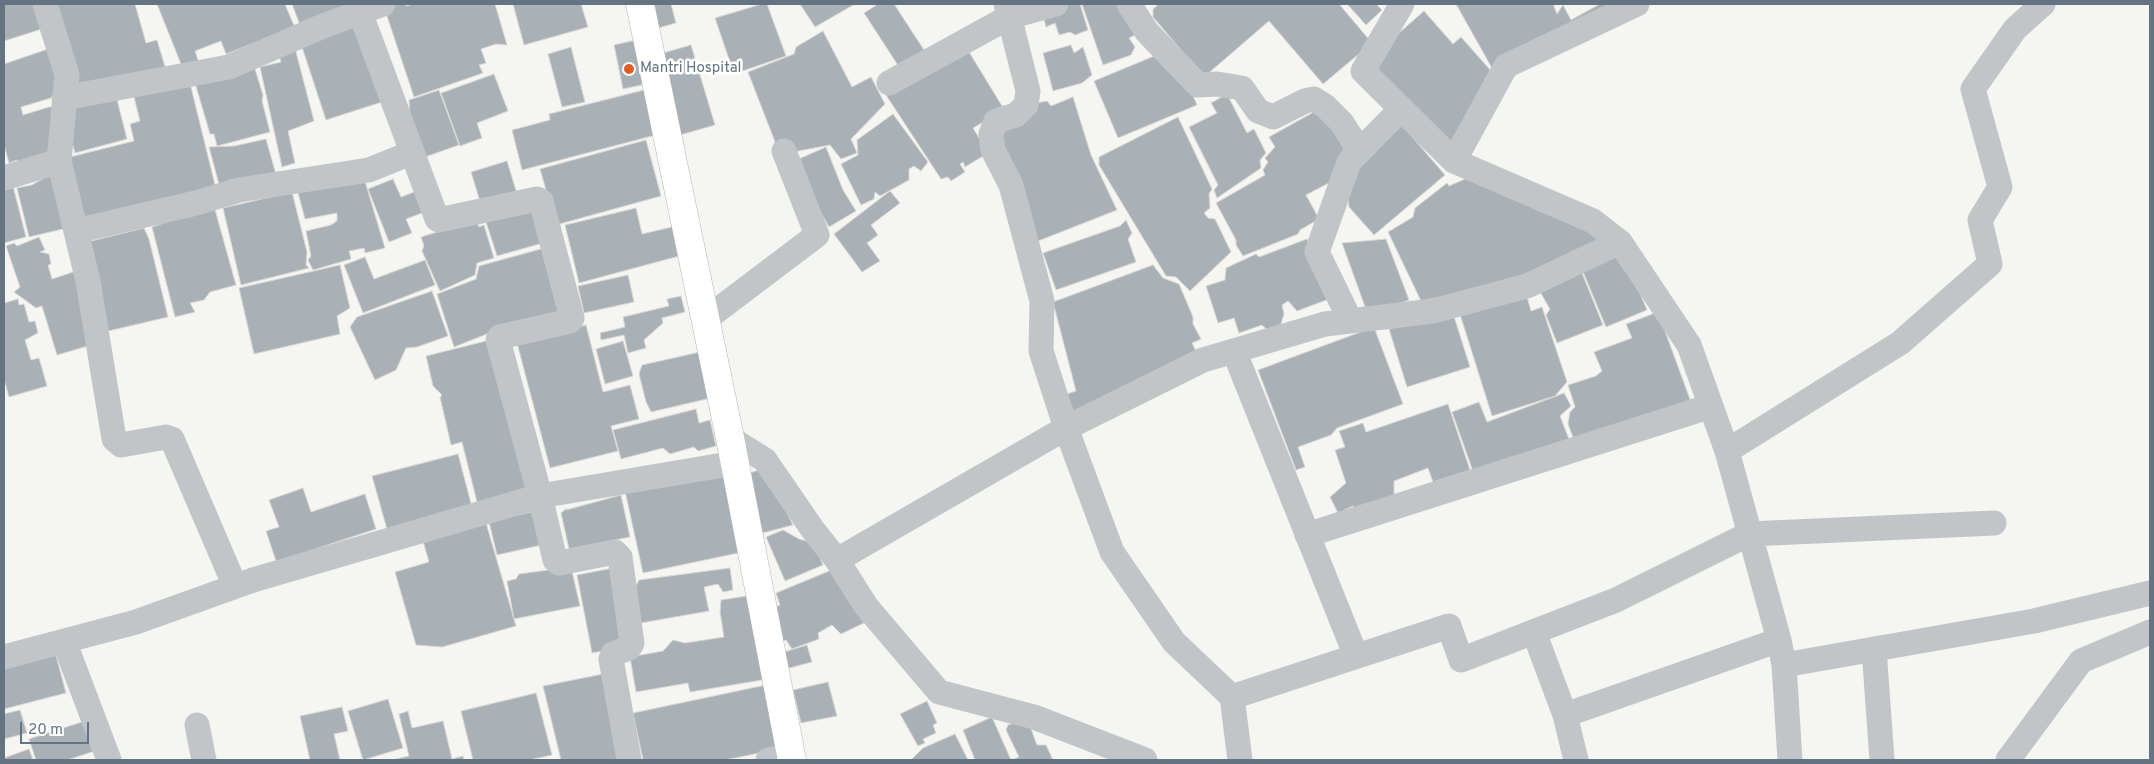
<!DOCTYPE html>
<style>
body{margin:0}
#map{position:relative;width:2154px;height:764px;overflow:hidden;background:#f5f5f2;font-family:Overpass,sans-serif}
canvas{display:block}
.frame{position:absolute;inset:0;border:5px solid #657482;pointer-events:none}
.scale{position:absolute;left:20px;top:722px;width:69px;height:22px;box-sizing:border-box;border:2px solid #657482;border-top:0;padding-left:6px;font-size:15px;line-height:18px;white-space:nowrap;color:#657482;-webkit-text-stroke:4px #fff;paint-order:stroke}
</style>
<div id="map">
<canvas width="2154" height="764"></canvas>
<div class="frame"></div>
<div class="scale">20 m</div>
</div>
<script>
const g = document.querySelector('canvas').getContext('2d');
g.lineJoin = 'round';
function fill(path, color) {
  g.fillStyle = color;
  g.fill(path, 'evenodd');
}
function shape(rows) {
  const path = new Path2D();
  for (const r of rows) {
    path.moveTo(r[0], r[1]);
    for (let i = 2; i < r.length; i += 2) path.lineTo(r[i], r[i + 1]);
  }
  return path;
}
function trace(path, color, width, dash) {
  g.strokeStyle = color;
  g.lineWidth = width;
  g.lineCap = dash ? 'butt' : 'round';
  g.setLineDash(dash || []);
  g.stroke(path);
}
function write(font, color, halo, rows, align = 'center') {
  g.font = font + ' Overpass,sans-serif';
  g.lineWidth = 5;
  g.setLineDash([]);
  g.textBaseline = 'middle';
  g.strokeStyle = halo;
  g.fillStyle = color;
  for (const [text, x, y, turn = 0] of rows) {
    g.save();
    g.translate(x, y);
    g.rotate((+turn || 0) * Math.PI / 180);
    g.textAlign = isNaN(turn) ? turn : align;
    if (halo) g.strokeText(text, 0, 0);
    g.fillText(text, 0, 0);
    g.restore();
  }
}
const building = shape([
 [4,4,33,4,42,29,4,41,4,4],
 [49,4,135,4,146,43,157,40,166,70,73,88,49,4],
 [157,4,285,4,297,33,272,36,226,54,221,41,195,51,199,63,183,69,157,4],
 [292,4,358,4,300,25,292,4],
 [393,4,404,4,407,6,413,4,495,4,507,45,496,44,481,49,486,63,479,65,483,73,414,97,384,7,393,4],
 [513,4,581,4,588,27,524,45,513,4],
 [652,4,671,4,676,23,658,28,652,4],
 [762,4,767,4,786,56,734,74,715,18,762,4],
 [800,4,855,4,815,27,800,4],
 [878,4,894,4,928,56,903,73,864,13,878,4],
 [1071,4,1080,4,1088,30,1075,35,1070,32,1059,35,1055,23,1046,27,1042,11,1071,4],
 [1082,4,1123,4,1137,34,1129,38,1135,47,1131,55,1103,65,1082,4],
 [1159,4,1339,4,1372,43,1323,84,1269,21,1204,77,1153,17,1153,9,1159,4],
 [1347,4,1376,4,1382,10,1366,25,1347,4],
 [1456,4,1553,4,1557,14,1563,5,1571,20,1600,4,1610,4,1493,70,1456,4],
 [1424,11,1453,44,1461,37,1492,72,1454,146,1375,66,1382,48,1424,11],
 [362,24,385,101,326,120,301,44,362,24],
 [823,31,852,87,871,77,885,104,851,139,857,153,841,159,830,145,793,152,777,147,748,72,794,54,796,47,823,31],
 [636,40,646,84,623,89,614,45,636,40],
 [691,45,715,125,680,135,656,55,691,45],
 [1071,45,1074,53,1083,47,1092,75,1082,83,1053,91,1043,53,1071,45],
 [571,47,585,102,562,107,548,54,571,47],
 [966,47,1002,106,999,113,973,128,988,153,965,167,963,162,960,164,965,172,951,181,948,177,941,179,886,95,966,47],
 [295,48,314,121,288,131,295,163,282,167,260,67,281,62,278,52,295,48],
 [48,49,59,80,51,98,21,107,23,115,49,107,58,107,55,153,23,166,17,160,9,163,4,145,4,64,48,49],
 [1159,54,1185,77,1197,105,1118,138,1094,81,1159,54],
 [254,66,263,95,262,101,270,132,217,146,214,134,210,134,195,83,254,66],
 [494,74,508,111,477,123,482,138,460,146,441,93,494,74],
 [190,83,216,189,79,226,70,157,134,141,130,124,140,121,134,97,190,83],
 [439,90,459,145,425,157,410,115,409,100,439,90],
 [644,90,656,135,522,170,512,130,550,120,549,114,644,90],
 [115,92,127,139,75,153,65,118,73,100,115,92],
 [1227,94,1247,133,1254,129,1266,153,1260,160,1261,168,1217,198,1214,190,1218,185,1189,127,1217,113,1211,103,1227,94],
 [1073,97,1091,155,1117,210,1033,243,997,129,1031,104,1047,101,1051,106,1073,97],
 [1321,108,1350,160,1340,177,1306,195,1319,219,1300,230,1298,234,1243,256,1236,245,1236,240,1216,203,1265,175,1263,170,1268,162,1265,158,1275,147,1269,137,1321,108],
 [893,114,928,162,921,171,914,166,909,169,909,180,880,196,875,192,874,199,861,205,841,164,858,155,857,140,893,114],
 [1178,117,1212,189,1209,194,1210,208,1204,213,1208,218,1215,219,1231,252,1190,291,1176,277,1166,276,1099,165,1099,157,1178,117],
 [1402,125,1445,175,1374,235,1349,207,1347,188,1353,166,1402,125],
 [266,139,277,178,221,192,209,147,234,146,266,139],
 [646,140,661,196,556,225,540,169,646,140],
 [826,147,843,190,856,211,829,227,792,162,826,147],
 [507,161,518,197,482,208,471,172,507,161],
 [54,172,67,228,29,237,17,188,32,185,54,172],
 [1474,175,1610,242,1513,282,1421,301,1388,232,1413,217,1415,208,1447,183,1449,186,1474,175],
 [364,178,385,248,365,253,364,248,349,251,351,259,313,270,308,260,311,256,306,231,331,225,337,221,337,213,305,219,297,189,364,178],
 [393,179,401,197,422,189,430,210,406,219,412,233,389,242,368,189,393,179],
 [13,186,26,237,4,243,4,188,13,186],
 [890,191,900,203,871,225,878,235,867,243,880,261,862,272,834,234,890,191],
 [292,192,307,252,306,265,309,268,241,285,223,208,292,192],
 [214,206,236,285,210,292,204,300,190,303,195,312,175,317,152,227,214,206],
 [540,206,550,241,497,256,486,222,540,206],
 [636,208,642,234,676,226,683,255,579,283,565,225,636,208],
 [476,220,479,227,484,225,494,258,477,263,475,275,440,291,422,251,424,246,421,237,476,220],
 [1126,220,1132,233,1128,239,1136,262,1056,290,1043,253,1120,226,1126,220],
 [144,228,149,239,168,317,104,332,83,243,144,228],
 [39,237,45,250,40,252,49,254,51,264,48,265,52,279,76,271,98,343,57,355,42,306,36,308,14,292,20,287,6,246,14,243,17,246,39,237],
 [1307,239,1329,299,1297,311,1288,301,1282,305,1284,314,1280,327,1271,333,1262,325,1239,333,1234,318,1218,323,1206,286,1225,280,1226,268,1256,254,1259,257,1307,239],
 [1386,239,1409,300,1368,315,1342,243,1386,239],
 [548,247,566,313,502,328,454,347,437,294,476,279,479,266,548,247],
 [1621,249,1647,310,1606,327,1581,267,1621,249],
 [365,257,374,279,425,260,435,285,363,313,344,265,365,257],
 [340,265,350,308,337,316,340,334,254,354,239,288,340,265],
 [1153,265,1163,278,1179,284,1193,317,1193,324,1201,339,1192,343,1198,355,1073,413,1067,394,1076,391,1053,302,1153,265],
 [1580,268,1603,325,1557,343,1546,315,1550,309,1536,285,1580,268],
 [628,275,634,302,584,313,578,286,628,275],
 [1525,290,1531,311,1542,307,1567,382,1555,396,1492,416,1459,311,1525,290],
 [432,291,448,336,417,347,406,348,396,370,375,380,350,327,357,317,432,291],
 [681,296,685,312,662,318,663,323,644,340,646,348,628,353,624,335,601,340,600,333,625,327,623,317,669,306,667,299,681,296],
 [18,299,19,305,24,304,29,322,35,321,38,333,25,340,31,360,39,358,47,386,9,397,4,379,4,303,18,299],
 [1452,310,1470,367,1407,387,1389,329,1452,310],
 [1658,312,1691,402,1576,445,1568,424,1570,412,1575,407,1568,385,1596,376,1602,371,1594,352,1632,338,1626,324,1658,312],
 [586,325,603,392,630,385,639,419,611,426,618,451,550,468,517,343,586,325],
 [1374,327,1403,404,1337,428,1331,435,1298,447,1305,467,1296,470,1258,370,1374,327],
 [494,339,533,496,479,510,462,442,451,445,440,397,442,395,433,386,426,356,494,339],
 [623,341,633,376,605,384,596,349,623,341],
 [700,352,711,398,651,412,646,402,639,374,642,365,700,352],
 [1564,393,1571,406,1560,416,1572,447,1475,477,1452,412,1479,402,1487,422,1564,393],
 [1448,404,1470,470,1433,482,1428,468,1394,481,1394,498,1356,510,1353,506,1338,513,1330,497,1346,483,1335,450,1345,447,1339,431,1363,423,1366,432,1448,404],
 [696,409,699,423,710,420,716,446,698,451,694,447,670,454,663,448,621,459,613,430,696,409],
 [458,454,473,511,388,533,372,476,458,454],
 [764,468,793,525,759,534,742,476,764,468],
 [725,469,743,552,643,573,625,491,725,469],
 [303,488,311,512,365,494,376,529,294,556,278,567,266,531,279,527,269,500,303,488],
 [621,495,630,537,569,549,561,513,567,508,566,510,621,495],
 [539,510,546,544,497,555,489,522,539,510],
 [484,516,516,626,442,647,416,645,395,572,429,562,421,534,484,516],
 [783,530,799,539,813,543,823,565,785,581,766,537,783,530],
 [571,567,580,606,514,619,507,581,516,579,519,574,571,567],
 [613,568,629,646,592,653,577,575,613,568],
 [730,568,733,590,723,592,718,584,704,587,709,611,641,623,635,588,639,580,730,568],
 [834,569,864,623,841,634,832,625,818,633,819,639,792,649,786,640,781,642,768,610,780,605,776,593,834,569],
 [753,595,768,679,690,692,688,683,636,692,630,657,663,651,673,640,685,643,724,637,720,612,721,600,753,595],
 [807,645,812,662,782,670,778,654,807,645],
 [54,648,66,693,4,709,4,661,54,648],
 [608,673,623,760,561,760,543,686,608,673],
 [828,682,837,716,801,723,793,690,828,682],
 [766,685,779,749,725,760,643,760,633,713,766,685],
 [536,693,552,755,529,760,473,760,461,711,536,693],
 [388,699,403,748,363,760,348,711,388,699],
 [927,701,937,723,933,725,936,733,923,739,925,743,918,746,900,714,927,701],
 [342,707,348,731,334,734,340,760,310,760,300,716,342,707],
 [20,710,27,733,4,739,4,714,20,710],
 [408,711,412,728,443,721,452,759,463,756,464,760,392,760,409,756,399,714,408,711],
 [992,717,1011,760,1019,757,1006,730,1008,725,1027,718,1037,745,1046,745,1053,760,975,760,963,730,992,717],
 [88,720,98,750,67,760,36,760,29,739,88,720],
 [955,734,968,760,911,760,923,748,955,734],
 [29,749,33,760,4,760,4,758,29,749]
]);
fill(building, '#aab1b6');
trace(building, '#d7d7d4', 1);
const secondary = shape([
 [640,4,730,438,792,760]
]);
trace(secondary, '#b3b8bc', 29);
trace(shape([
 [45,4,67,75,59,161,88,281,114,439,121,445,166,437,172,439,235,586],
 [1006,4,1028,91,1026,105,1016,115,996,121,991,134,993,150,1011,185,1042,301,1041,351,1066,428,1112,552,1174,642,1232,697,1240,760],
 [1129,4,1147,32,1198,85,1217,84,1242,88,1258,111,1273,117,1305,101,1314,99,1325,106,1342,123,1360,151],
 [1402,4,1363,71,1454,161,1593,221,1620,242,1689,345,1727,451,1779,640,1784,665,1790,760],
 [360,12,437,219,439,220,537,199,541,201,572,318,570,321,500,337,498,340,540,496,555,560,559,563,615,552,620,557,632,643,629,648,613,654,611,659,629,760],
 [889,83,1009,17,1056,4],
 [64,98,229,67,323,26,383,4],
 [1454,161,1506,66,1637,4],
 [4,178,59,161],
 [76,231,196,203,239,190,369,170,411,153],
 [706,319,817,235,784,151],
 [1350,320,1317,252,1349,162,1401,109],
 [1234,351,1356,656],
 [730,438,765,460,813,530,837,560,866,606,939,692,1034,717,1145,760],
 [1727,451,1900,343,1990,264,1980,220,2000,187,1973,89,2015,29,2043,4],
 [1307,535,1711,406],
 [837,560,1066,428,1203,360,1325,324,1433,311,1527,286,1620,242],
 [1534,632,1565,715,1779,640],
 [64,641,109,760],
 [1874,649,1882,760],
 [4,657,136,622,253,580,540,496,735,463],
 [1784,665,2034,621,2150,593],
 [1232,697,1449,626,1461,660,1616,600,1749,534,1994,523],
 [1565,715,1576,760],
 [197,725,204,760],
 [768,760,791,756],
 [2008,760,2081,661,2150,632]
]), '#c1c5c8', 25);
trace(secondary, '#fff', 28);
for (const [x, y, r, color] of [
 [629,69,6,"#df5b28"]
]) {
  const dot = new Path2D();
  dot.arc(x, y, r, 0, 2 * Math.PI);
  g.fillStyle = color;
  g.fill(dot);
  trace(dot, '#fff', 2);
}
write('15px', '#657482', '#fff', [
 ["Mantri Hospital",640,69]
], 'left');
</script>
